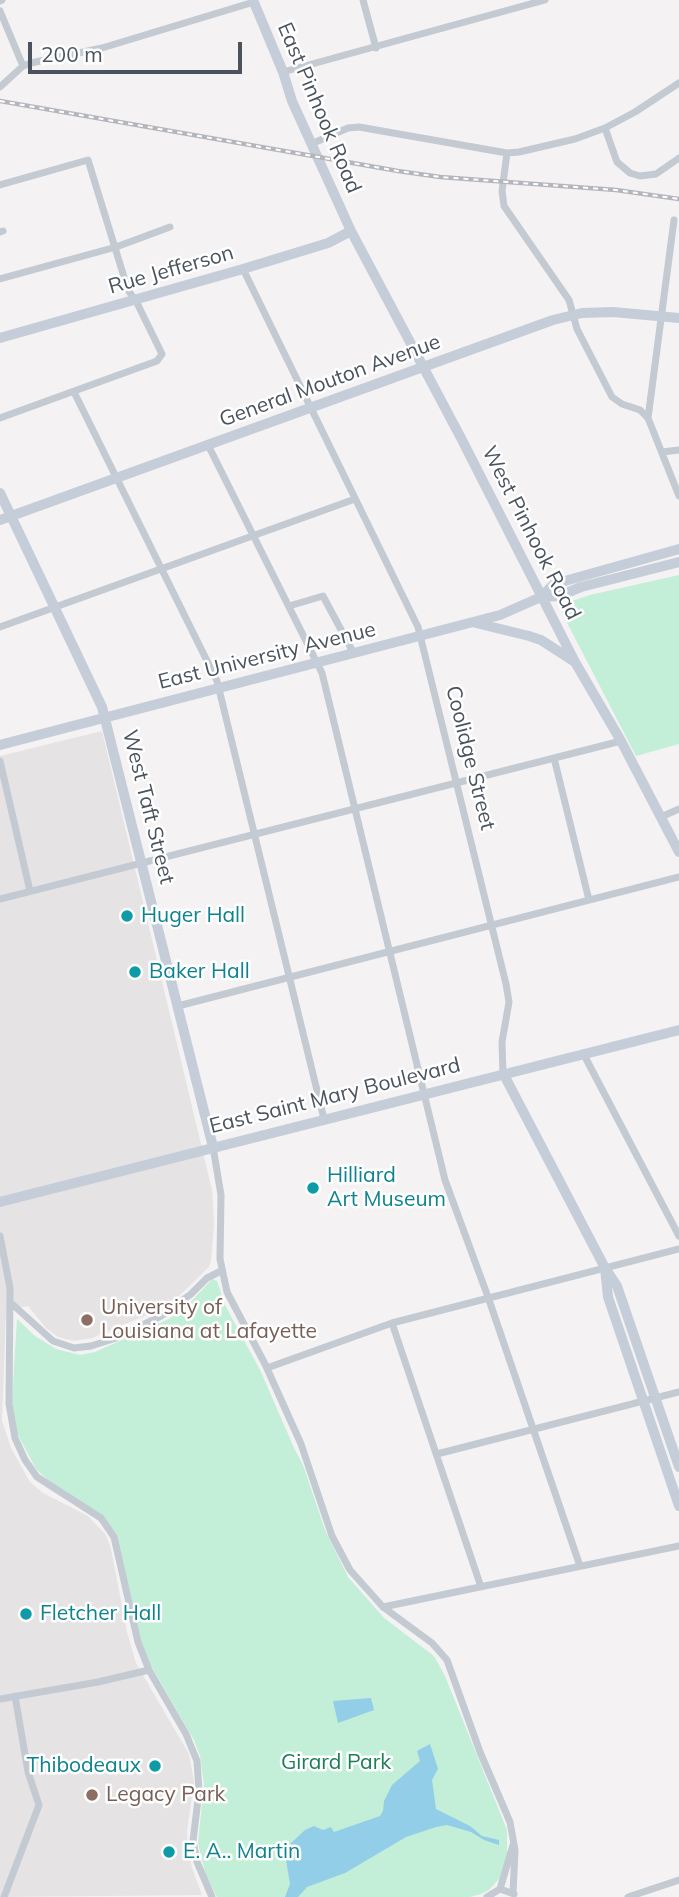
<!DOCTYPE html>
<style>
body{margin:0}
#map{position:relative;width:679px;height:1897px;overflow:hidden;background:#f4f2f2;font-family:Mulish,sans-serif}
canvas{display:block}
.scale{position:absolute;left:28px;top:42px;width:214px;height:32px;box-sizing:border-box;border:4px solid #4a535e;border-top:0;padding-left:9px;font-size:21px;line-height:24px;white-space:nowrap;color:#4a535e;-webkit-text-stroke:5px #fff;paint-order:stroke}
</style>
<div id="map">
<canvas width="679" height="1897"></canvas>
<div class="scale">200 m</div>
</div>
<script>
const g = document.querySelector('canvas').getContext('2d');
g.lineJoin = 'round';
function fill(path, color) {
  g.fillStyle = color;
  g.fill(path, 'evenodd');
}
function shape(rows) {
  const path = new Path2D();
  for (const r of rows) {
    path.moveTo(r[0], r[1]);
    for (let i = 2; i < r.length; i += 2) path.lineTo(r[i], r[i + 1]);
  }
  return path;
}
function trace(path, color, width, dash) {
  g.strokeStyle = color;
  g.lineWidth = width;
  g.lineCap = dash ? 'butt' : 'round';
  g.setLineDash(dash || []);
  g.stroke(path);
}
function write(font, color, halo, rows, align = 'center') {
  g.font = font + ' Mulish,sans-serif';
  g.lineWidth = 5;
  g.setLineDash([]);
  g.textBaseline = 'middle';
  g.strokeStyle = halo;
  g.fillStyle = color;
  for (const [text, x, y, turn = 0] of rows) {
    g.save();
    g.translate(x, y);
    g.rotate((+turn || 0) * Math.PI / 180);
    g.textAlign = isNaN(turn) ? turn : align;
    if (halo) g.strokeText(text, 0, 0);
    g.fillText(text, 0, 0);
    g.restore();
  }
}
fill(shape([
 [102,731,212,1190,214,1225,211,1261,209,1267,179,1296,149,1314,92,1338,74,1341,58,1337,46,1328,28,1306,6,1311,2,1421,11,1448,30,1482,43,1493,88,1516,106,1535,111,1549,127,1632,136,1663,189,1754,194,1782,187,1831,188,1848,192,1868,202,1895,0,1897,0,756]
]), '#e5e3e3');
fill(shape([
 [679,575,679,744,636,756,562,613,562,607,566,603,590,595],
 [212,1279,217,1281,225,1305,261,1372,294,1448,303,1465,325,1530,348,1577,384,1618,434,1656,445,1676,507,1830,507,1855,500,1878,489,1890,481,1894,470,1897,217,1897,206,1876,198,1843,204,1784,200,1756,194,1740,150,1664,141,1641,116,1534,101,1514,53,1485,36,1469,16,1431,12,1402,17,1319,35,1336,56,1349,80,1355,95,1352,169,1319,190,1303]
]), '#c3eed8');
fill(shape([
 [371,1698,374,1710,338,1723,333,1701],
 [430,1744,438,1769,432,1780,436,1809,470,1826,482,1836,499,1840,499,1845,484,1840,471,1832,447,1825,436,1827,406,1837,345,1873,307,1887,298,1897,285,1897,290,1884,286,1860,289,1845,305,1830,314,1826,323,1830,331,1827,334,1832,380,1816,383,1811,384,1801,392,1785,420,1761,417,1751]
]), '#93cee8');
trace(shape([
 [363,0,376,48],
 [0,1,2,0],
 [0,11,23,66],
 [283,72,545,0],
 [0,87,23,66,31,63,102,48,254,2],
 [605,128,617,162,630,173,640,176,656,174,679,158],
 [311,144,348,128,359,127,507,153,519,152,575,139,605,128,635,112,679,83],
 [507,153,502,191,504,206,569,300,577,329,612,397,622,404,640,410,648,418,679,496],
 [0,185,88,160,128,290,137,303,162,354,157,361,0,418],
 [0,232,3,231],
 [243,269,418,627,506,984,509,1002,502,1042,503,1073],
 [0,279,116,247,170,227],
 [74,392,217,681,324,1119],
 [648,418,674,220],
 [208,445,322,673,445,1180,488,1297,580,1566],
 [662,452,679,450],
 [289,606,323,596,354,654],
 [0,627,355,499],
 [554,758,589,900],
 [0,761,30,891],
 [661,817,679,809],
 [0,899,621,741],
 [178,1006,679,877],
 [583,1053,679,1236],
 [213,1147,221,1195,220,1259,227,1292,265,1364,301,1444,332,1536,350,1570,383,1607,432,1643,447,1660,480,1752,510,1822,515,1850,513,1893],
 [0,1236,10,1288,9,1404,15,1438,25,1460,37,1477,101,1518,114,1537,138,1642,149,1670,186,1734,197,1761,199,1791,193,1841,197,1862,212,1897],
 [11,1303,53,1341,74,1348,91,1346,116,1338,161,1316,191,1294,207,1278,221,1271],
 [392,1323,481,1587],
 [267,1368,392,1323,679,1249],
 [437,1454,679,1392],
 [383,1607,679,1546],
 [0,1699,98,1682,149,1670],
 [500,1889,513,1845],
 [4,1897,39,1805,28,1772,15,1696],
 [487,1897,500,1889,514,1894],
 [628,1897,679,1880]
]), '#c3cad2', 7);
trace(shape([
 [253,0,283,72,292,101,351,231,461,438,575,662,621,741,679,852],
 [0,338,243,269,328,243,351,231],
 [0,493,102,707,213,1147],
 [0,520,553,320,582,313,613,312,679,318],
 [541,597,559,596,581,587,679,562],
 [476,623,529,636,541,640,575,662],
 [0,745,500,615,541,597,554,584,679,549],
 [503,1073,605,1268,617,1286,679,1467],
 [0,1202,679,1030],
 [605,1268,608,1297,679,1506]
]), '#c5cdd9', 10);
const rail = shape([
 [0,101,398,171,440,177,616,190,679,199]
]);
trace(rail, '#b4b6bb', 4.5);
trace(rail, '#fff', 2, [5]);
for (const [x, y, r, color] of [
 [127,916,7,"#0f9aa8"],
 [135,972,7,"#0f9aa8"],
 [313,1188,7,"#0f9aa8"],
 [87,1320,7,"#8d6e63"],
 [26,1614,7,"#0f9aa8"],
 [155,1766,7,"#0f9aa8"],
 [92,1795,7,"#8d6e63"],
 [169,1852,7,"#0f9aa8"]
]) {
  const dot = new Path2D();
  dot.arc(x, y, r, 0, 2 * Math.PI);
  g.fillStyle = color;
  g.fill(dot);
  trace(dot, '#fff', 2.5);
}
write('21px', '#4a535e', '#fff', [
 ["East Pinhook Road",319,108,67],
 ["Rue Jefferson",171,270,-16],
 ["General Mouton Avenue",330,381,-20],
 ["West Pinhook Road",531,533,63],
 ["East University Avenue",267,656,-14],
 ["Coolidge Street",470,758,76],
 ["West Taft Street",148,807,76],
 ["East Saint Mary Boulevard",335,1096,-14]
]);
write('21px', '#0d838f', '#fff', [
 ["Huger Hall",141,916],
 ["Baker Hall",149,972],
 ["Hilliard",327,1176],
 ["Art Museum",327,1200],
 ["Fletcher Hall",40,1614],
 ["Thibodeaux",141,1766,"right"],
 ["E. A.. Martin",183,1852]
], 'left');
write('21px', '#785e54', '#fff', [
 ["University of",101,1308],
 ["Louisiana at Lafayette",101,1332],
 ["Legacy Park",106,1795]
], 'left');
write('21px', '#1c7e57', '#fff', [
 ["Girard Park",336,1763]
]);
</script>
